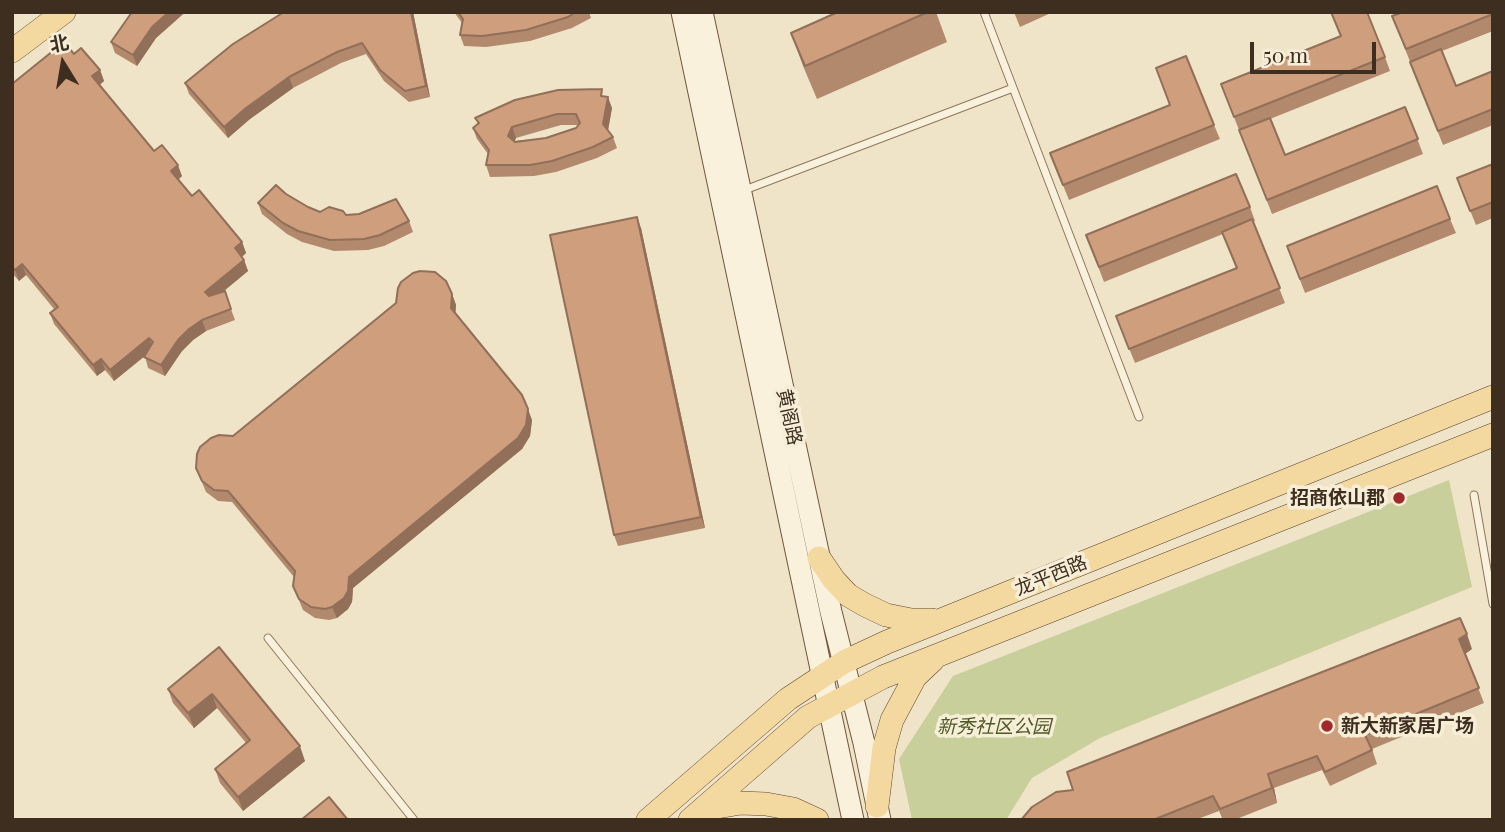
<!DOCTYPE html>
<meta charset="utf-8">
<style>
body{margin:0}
#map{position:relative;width:1505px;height:832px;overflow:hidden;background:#f0e4c8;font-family:"Playfair Display","Noto Sans SC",serif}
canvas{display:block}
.frame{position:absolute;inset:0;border:14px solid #3d2e20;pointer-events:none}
.north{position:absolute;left:28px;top:28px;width:70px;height:70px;-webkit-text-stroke:5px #f7eed8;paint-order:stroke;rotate:349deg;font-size:19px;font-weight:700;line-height:28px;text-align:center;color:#3d2e20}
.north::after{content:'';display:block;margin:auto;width:24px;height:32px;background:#3d2e20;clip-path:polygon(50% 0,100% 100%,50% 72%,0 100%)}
.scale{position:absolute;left:1250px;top:42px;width:126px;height:32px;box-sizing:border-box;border:4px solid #3d2e20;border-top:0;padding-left:9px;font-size:21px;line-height:24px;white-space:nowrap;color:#3d2e20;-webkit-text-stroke:5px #f7eed8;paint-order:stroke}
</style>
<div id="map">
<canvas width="1505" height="832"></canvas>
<div class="frame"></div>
<div class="north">北</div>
<div class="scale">50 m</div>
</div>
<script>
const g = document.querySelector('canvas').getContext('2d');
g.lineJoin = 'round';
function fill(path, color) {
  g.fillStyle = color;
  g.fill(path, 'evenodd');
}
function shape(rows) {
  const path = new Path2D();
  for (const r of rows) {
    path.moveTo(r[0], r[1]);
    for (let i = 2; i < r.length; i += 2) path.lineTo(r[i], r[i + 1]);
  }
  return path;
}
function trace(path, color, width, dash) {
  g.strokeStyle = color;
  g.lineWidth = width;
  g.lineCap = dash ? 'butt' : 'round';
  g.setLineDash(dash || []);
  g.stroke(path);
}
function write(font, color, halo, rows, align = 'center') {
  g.font = font + ' "Playfair Display","Noto Sans SC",serif';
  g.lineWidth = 7;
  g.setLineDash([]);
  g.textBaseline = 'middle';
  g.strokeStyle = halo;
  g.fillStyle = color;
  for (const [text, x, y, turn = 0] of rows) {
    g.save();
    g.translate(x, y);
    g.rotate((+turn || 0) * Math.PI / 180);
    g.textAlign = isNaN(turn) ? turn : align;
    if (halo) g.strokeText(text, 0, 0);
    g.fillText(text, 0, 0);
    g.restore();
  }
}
fill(shape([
 [1449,480,1472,587,1100,738,1032,778,1006,820,912,820,899,759,953,676]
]), '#c9cf9b');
const service = shape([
 [984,12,1139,417],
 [742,191,1013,88],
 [1474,495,1493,604],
 [268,638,414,820]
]);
const secondary = shape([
 [682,12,853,820],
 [702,12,831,612,864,743,880,820]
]);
const primary = shape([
 [12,51,64,12],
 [819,558,834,580,848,595,865,605,886,615,911,620,932,620],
 [877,806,884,748,892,720,915,677,933,660],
 [702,813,717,807,741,803,766,804,793,809,817,820],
 [648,820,788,699,844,662,887,642,1493,397],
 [690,820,808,717,883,677,1493,435]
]);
trace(service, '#8d765c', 9);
trace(secondary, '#6f573f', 23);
trace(primary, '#5b4430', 24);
trace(service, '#faf1dc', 7);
trace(secondary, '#faf1dc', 21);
trace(primary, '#f3d9a0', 23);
fill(shape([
 [132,12,187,12,182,15,156,38,137,66,115,53,111,42],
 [413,12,430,97,409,102,384,81,366,54,341,63,293,88,250,119,228,138,189,94,185,83],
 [454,12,589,12,591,18,572,28,530,41,486,47,464,46,460,35,462,23],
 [838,12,936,12,947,42,817,99,803,66,791,33],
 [1014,12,1053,12,1020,27],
 [1331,12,1385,57,1390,71,1270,119,1285,155,1405,107,1423,154,1272,214,1221,84,1341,37],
 [1493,12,1493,31,1442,51,1456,86,1493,71,1493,125,1443,145,1392,16],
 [100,70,104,81,100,85,154,151,182,176,178,180,192,196,242,242,246,253,242,257,244,260,248,271,224,291,235,320,206,331,193,340,182,351,165,376,148,368,145,356,114,381,105,370,97,376,54,324,50,313,54,309,26,275,19,281,12,273,12,84],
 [604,97,612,108,608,131,613,137,617,148,597,158,556,172,534,176,490,177,486,165,488,154,477,139,473,128,478,124,475,118],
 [561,125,578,125,576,128,546,138,514,141,516,138],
 [1214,125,1220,139,1069,200,1050,153],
 [1493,164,1493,218,1476,225,1457,178],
 [286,194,308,207,320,212,409,221,413,232,384,246,368,250,334,251,302,242,287,234,262,214,258,203],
 [1250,207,1255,221,1253,222,1285,303,1135,363,1116,316,1236,268,1223,234,1104,282,1086,235],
 [1450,219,1456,233,1305,293,1287,246],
 [641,228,705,528,618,546,614,535],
 [452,294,456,305,455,314,532,420,530,436,522,449,353,588,352,602,348,609,337,618,329,620,315,618,303,610,293,586,294,577,232,502,218,501,206,492,196,468,233,436],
 [219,647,305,761,243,811,220,783,215,769,246,743,217,708,194,728,173,703,168,689],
 [1472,649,1465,654,1484,703,1372,749,1377,764,1330,786,1322,770,1274,788,1277,803,1234,820,1223,820,1219,811,1195,820,1021,820,1073,790]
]), '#b2896c');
fill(shape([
 [169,12,181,12,182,15,156,38,137,66,133,55,152,27],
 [411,12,413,12,430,97,426,86],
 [100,70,104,81,96,87,92,76],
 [289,77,293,88,250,119,228,138,224,127,246,108],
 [608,97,612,108,607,135,603,124],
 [512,127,516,138,512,147,508,136],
 [178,165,182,176,175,182,171,171],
 [637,217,641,228,705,528,701,517],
 [242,242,246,253,239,259,235,248],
 [244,260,248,271,209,303,205,292],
 [22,264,26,275,19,281,15,270],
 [452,294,456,305,455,319,451,308],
 [202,320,206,331,193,340,182,351,165,376,161,365,178,340,189,329],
 [149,338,153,349,114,381,110,370],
 [101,359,105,370,97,376,93,365],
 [528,409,532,420,530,436,522,449,353,588,352,602,348,609,337,618,332,607,349,577],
 [1467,634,1472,649,1465,654,1459,639],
 [212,694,217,708,194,728,188,713],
 [300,746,305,761,243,811,238,797],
 [1268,774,1274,788,1277,803,1272,788]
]), '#916f58');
const building = shape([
 [132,12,169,12,152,27,133,55,111,42,132,12],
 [284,12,411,12,426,86,405,91,380,70,362,43,337,52,289,77,246,108,224,127,185,83,233,44,284,12],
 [458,12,576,12,568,17,526,30,482,36,460,35,463,19,458,12],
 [838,12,928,12,805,66,791,33,838,12],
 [1331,12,1367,12,1385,57,1234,117,1221,84,1341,36,1331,12],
 [1403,12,1493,12,1493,14,1406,49,1392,16,1403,12],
 [64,42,74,54,81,48,100,70,92,76,154,151,162,145,178,165,171,171,192,196,199,190,242,242,235,248,244,260,205,292,209,296,225,291,231,309,202,320,189,329,178,340,161,365,144,357,153,342,149,338,110,370,101,359,93,365,50,313,58,307,22,264,15,270,12,267,12,84,64,42],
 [1441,49,1456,86,1493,71,1493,109,1438,131,1410,62,1441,49],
 [1186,56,1214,125,1063,185,1050,153,1170,105,1156,68,1186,56],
 [602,89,601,96,608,97,603,124,613,137,593,147,552,161,530,165,486,165,489,150,473,128,479,123,475,118,515,100,558,90,602,89],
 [557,114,576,114,580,123,576,128,546,138,515,142,508,136,512,127,557,114],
 [1405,107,1418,139,1267,200,1239,130,1270,118,1285,155,1405,107],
 [1493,164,1493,202,1470,211,1457,178,1493,164],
 [1236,174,1250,207,1099,267,1086,235,1236,174],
 [276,185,286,194,308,207,320,212,329,207,343,211,346,215,359,214,396,199,409,221,380,235,364,239,330,240,298,231,283,223,258,203,276,185],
 [1437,186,1450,219,1300,279,1287,246,1437,186],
 [637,217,701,517,614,535,550,235,637,217],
 [1252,219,1280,288,1129,349,1116,316,1237,268,1222,232,1252,219],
 [420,271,435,272,446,281,452,294,451,308,522,395,528,409,526,425,518,438,349,577,348,591,344,598,332,607,325,609,311,607,299,599,293,586,295,571,228,491,214,490,202,481,196,468,197,454,200,447,211,438,219,435,233,436,396,303,398,288,401,282,413,273,420,271],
 [1460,618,1467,634,1459,639,1479,688,1365,735,1372,750,1325,772,1317,756,1268,774,1272,788,1220,809,1213,796,1153,820,1021,820,1032,807,1056,792,1073,790,1067,772,1460,618],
 [219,647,300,746,238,797,215,769,250,740,212,694,188,713,168,689,219,647],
 [329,797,348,820,301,820,329,797]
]);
fill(building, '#cf9f7d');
trace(building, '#916f58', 2);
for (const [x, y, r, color] of [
 [1399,498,7,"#9e2a2b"],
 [1327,726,7,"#9e2a2b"]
]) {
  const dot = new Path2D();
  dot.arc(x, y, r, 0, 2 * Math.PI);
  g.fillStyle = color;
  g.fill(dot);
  trace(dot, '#f7eed8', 2.5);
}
write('19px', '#3d2e20', '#f7eed8', [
 ["黄阁路",789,417,78],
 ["龙平西路",1051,576,-22]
]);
write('bold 19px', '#3d2e20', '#f7eed8', [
 ["招商依山郡",1385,498],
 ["新大新家居广场",1341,726,"left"]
], 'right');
write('italic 19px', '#4d5a26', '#f7eed8', [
 ["新秀社区公园",994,727]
]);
</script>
